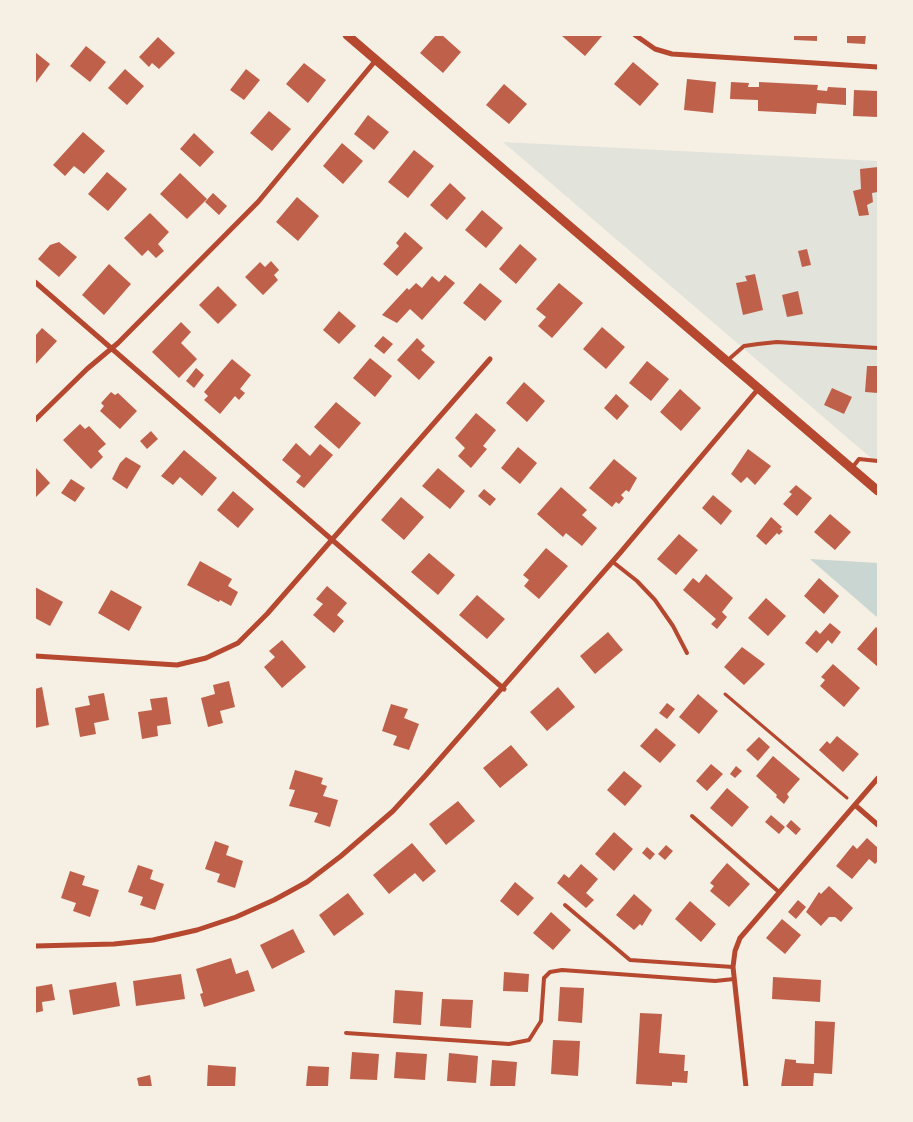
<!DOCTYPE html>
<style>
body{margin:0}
#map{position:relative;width:913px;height:1122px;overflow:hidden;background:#f6efe4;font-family:Rubik,sans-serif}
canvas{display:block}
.frame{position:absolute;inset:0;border:36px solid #f6efe4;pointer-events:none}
</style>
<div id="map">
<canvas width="913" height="1122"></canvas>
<div class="frame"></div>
</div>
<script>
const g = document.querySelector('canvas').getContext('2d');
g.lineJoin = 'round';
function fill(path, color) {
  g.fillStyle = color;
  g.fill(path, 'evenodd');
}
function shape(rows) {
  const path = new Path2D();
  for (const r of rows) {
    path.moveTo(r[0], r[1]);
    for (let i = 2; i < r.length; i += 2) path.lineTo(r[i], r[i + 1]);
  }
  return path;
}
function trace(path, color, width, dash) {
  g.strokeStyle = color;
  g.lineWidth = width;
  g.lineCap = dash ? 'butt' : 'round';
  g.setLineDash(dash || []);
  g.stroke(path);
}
fill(shape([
 [503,142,878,161,878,464]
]), '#e2e4dc');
fill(shape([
 [810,559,878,563,878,618]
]), '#c9d6d2');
fill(shape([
 [436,35,442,35,461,52,443,73,420,53],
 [564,35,603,35,585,56,562,36],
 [794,35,817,35,817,41,794,40],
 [847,35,866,35,865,44,847,43],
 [158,37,175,53,159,69,152,63,149,67,139,57],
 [86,46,106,62,90,82,70,66],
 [35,52,50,64,35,84],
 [633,62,659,84,640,106,614,84],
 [304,63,326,80,308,103,286,84],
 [125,69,144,86,127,105,108,88],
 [246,69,260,80,244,100,230,90],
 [687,79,716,82,713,113,684,110],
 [731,82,749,83,748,87,759,87,759,82,818,85,817,90,827,91,828,87,846,88,846,105,817,103,816,114,758,111,758,100,730,99],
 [504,84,527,104,509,124,486,105],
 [854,90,878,91,878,117,853,116],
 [269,111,291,129,272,151,250,133],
 [368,115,389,132,374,150,354,134],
 [83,132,105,151,84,174,74,166,65,176,53,165],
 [194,133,214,152,200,167,180,149],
 [342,143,363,161,343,184,323,166],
 [414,150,434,166,408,198,388,182],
 [878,167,878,192,872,193,873,202,867,205,869,215,859,216,853,191,861,189,860,169],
 [107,172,127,189,108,211,88,194],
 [180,173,207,199,187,219,160,194],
 [450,183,466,198,447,220,430,205],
 [213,193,227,206,219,215,205,202],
 [297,197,319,216,298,241,276,222],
 [482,210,503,228,486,248,465,230],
 [150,213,169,232,158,244,164,251,156,258,148,250,142,256,124,238],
 [405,232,423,248,397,276,383,264,399,246,396,243],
 [59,242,77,257,59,277,38,259,50,245],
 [520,244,537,259,516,284,499,269],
 [807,249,811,265,802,267,798,251],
 [271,261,279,270,274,275,278,280,263,295,245,277,260,262,265,267],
 [109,264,131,284,104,315,82,295],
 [755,274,763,310,743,315,736,283,747,281,745,276],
 [445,275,455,283,422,320,410,309,397,323,382,315,407,288,409,290,416,283,422,288,432,276,439,282],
 [480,283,502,301,485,321,463,303],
 [559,283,583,303,552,338,538,326,546,317,536,309],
 [218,286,237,305,218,324,199,305],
 [798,291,803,314,787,317,782,295],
 [339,311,356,326,339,344,323,330],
 [181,322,191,332,181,343,197,359,179,378,152,352],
 [602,327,625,347,606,369,583,349],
 [42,328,57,341,35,365,35,336],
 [383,336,393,344,384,354,374,346],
 [417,338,425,346,421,350,435,362,419,380,397,360],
 [370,358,392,376,375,397,353,378],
 [232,359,251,375,240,389,245,393,239,400,235,396,220,414,204,400,208,396,204,392],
 [647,361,669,379,651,401,629,383],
 [867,366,878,366,878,393,865,392],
 [196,368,204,375,194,388,186,381],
 [524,382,545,401,527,422,506,403],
 [832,388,852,397,844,414,824,405],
 [680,389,701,408,681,431,660,412],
 [111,392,115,395,118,393,137,411,120,429,100,411,104,406,101,403],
 [616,394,629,406,617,420,604,408],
 [336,402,361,423,339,449,314,427],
 [476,413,496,430,483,446,487,449,471,468,458,456,465,448,455,438],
 [80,424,85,429,89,426,106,444,98,451,103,457,91,469,63,440],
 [151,431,158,439,147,449,140,441],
 [296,443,310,456,320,444,333,455,304,488,296,482,301,476,282,460],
 [518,447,537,463,520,484,501,468],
 [748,449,771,466,755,485,747,477,741,483,731,474],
 [184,450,217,478,202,496,180,477,173,485,161,476],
 [126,457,141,466,127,489,112,479,120,463],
 [614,459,637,478,629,492,626,490,621,495,624,498,619,504,616,502,612,507,589,488],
 [35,467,50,483,35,498],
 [438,468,465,491,450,509,422,486],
 [71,479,85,488,75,502,61,493],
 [796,485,812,498,797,516,783,504,792,494,789,492],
 [561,487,587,510,582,515,597,528,582,546,566,533,563,537,537,514],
 [484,489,496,499,490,506,478,496],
 [233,491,254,509,238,528,217,510],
 [713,495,732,511,721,525,702,508],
 [401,497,424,517,404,540,381,520],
 [830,514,851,532,835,550,814,532],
 [771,517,782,527,780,529,783,531,779,535,777,533,766,545,756,536],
 [679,534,698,550,676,575,657,559],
 [546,548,568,566,539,599,524,586,529,580,523,575],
 [429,553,455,575,438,595,411,572],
 [200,561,232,579,228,586,238,592,231,606,220,600,219,602,187,585],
 [706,574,733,598,722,612,727,617,717,629,711,624,716,619,683,590,693,578,699,583],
 [819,578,839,596,824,614,804,596],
 [327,586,347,603,337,615,344,621,334,633,313,615,323,604,316,599],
 [35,587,63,602,50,626,35,618],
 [111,590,142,607,129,631,98,613],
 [477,595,505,619,487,639,459,615],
 [766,598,786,616,768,636,748,618],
 [830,623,841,632,832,644,828,640,817,653,805,643,816,630,820,634],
 [876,627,878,629,878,667,857,649],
 [608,632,623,650,595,674,580,656],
 [282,640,306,667,282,688,264,667,275,657,269,651],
 [742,647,765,664,744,685,724,667],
 [833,664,860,688,844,707,820,686,825,680,821,677],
 [229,681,235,707,220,711,223,723,208,727,201,698,215,694,213,685],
 [42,687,49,725,35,728,35,689],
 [558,687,575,707,547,731,530,712],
 [104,693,109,720,94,723,96,734,80,737,75,708,90,705,88,696],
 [698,694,718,711,699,734,679,717],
 [167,697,171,724,157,726,158,736,142,739,138,712,152,710,150,699],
 [667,703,675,709,667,719,659,713],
 [391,704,408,709,404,718,419,724,409,750,393,745,397,736,382,731],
 [656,728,676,745,660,763,640,746],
 [837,736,859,754,843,772,819,750,827,741,830,744],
 [759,737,770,747,758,761,746,750],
 [511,745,528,765,500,788,483,768],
 [773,756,800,779,787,794,789,797,784,804,776,797,777,795,756,776],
 [711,764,723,774,707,791,696,781],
 [736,766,742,771,735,778,730,774],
 [295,770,323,778,321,784,327,786,323,796,338,800,330,827,314,822,318,813,289,806,295,790,289,789],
 [624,771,642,786,625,806,607,790],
 [727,788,749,807,732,827,710,808],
 [458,801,475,821,446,845,429,824],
 [771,815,785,827,779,834,765,822],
 [791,820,801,829,796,835,786,826],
 [614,832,633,849,614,871,595,854],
 [867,838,878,848,878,861,875,864,869,859,852,879,836,866,853,845,857,849],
 [215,841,229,846,226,855,243,861,235,888,217,882,220,874,205,869],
 [412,843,436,871,423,882,415,873,389,894,373,875],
 [666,845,673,851,665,860,658,854],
 [647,847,655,854,650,860,642,853],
 [727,863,750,884,729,907,710,891,714,886,710,883],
 [581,864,598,879,586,893,594,900,586,908,557,883,564,874,569,878],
 [138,865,153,870,150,879,164,884,155,910,140,905,143,897,128,892],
 [70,871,85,876,82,885,99,890,90,917,73,911,76,903,61,898],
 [515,882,534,898,518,916,500,901],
 [829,886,853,908,841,922,835,917,829,917,821,926,806,912,819,892,821,894],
 [348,893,364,914,334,936,319,915],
 [634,894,652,910,642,926,640,924,634,930,616,915],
 [798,900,806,907,796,919,788,912],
 [690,901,716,924,701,942,675,919],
 [551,912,571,930,553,950,533,933],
 [782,919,801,935,785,954,766,938],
 [293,929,305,952,272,969,260,945],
 [231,958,236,974,248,970,255,991,204,1007,200,994,203,993,196,969],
 [504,972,529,974,528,992,503,991],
 [181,974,185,999,136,1006,133,981],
 [773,977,821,980,820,1002,772,999],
 [116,982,120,1006,73,1015,69,990],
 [52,984,55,1000,42,1002,43,1011,35,1013,35,987],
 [560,987,584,988,582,1023,558,1021],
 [395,990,423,992,421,1025,393,1023],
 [442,999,473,1000,471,1028,440,1026],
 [640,1013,662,1014,659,1053,685,1055,684,1071,688,1071,687,1083,672,1082,672,1086,636,1084],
 [815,1021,835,1022,832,1074,814,1073,813,1087,781,1087,785,1059,796,1060,796,1063,814,1064],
 [553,1040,580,1041,578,1076,551,1074],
 [352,1052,379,1054,377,1080,350,1079],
 [396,1052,427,1054,425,1080,394,1078],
 [449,1053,478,1056,476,1083,447,1081],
 [492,1060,517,1062,515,1087,490,1087],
 [208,1065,236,1067,235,1087,207,1087],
 [308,1066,329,1067,328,1087,306,1087],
 [150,1075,152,1087,139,1087,137,1078]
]), '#bf614a');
trace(shape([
 [725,694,847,798]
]), '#b5482f', 3);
trace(shape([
 [728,360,744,346,758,344,777,342,878,348],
 [852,468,859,459,878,461],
 [613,562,637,581,655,600,673,626,687,653],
 [692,816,779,892],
 [565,905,630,960,733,967],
 [346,1033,509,1044,529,1040,541,1021,544,978,550,972,562,970,715,981,734,979]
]), '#b5482f', 4);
trace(shape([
 [635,35,655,49,672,54,878,67],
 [35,282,504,689],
 [35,420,87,369,118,343,258,202,376,60],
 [35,656,177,665,206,658,238,643,267,614,490,359],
 [855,805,878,825],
 [35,946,114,944,153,940,197,930,236,917,274,900,307,882,341,856,393,811,425,776,620,553,759,388],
 [746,1087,733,967,735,951,740,938,878,778]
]), '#b5482f', 5);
trace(shape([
 [347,35,878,491]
]), '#b5482f', 9);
</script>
